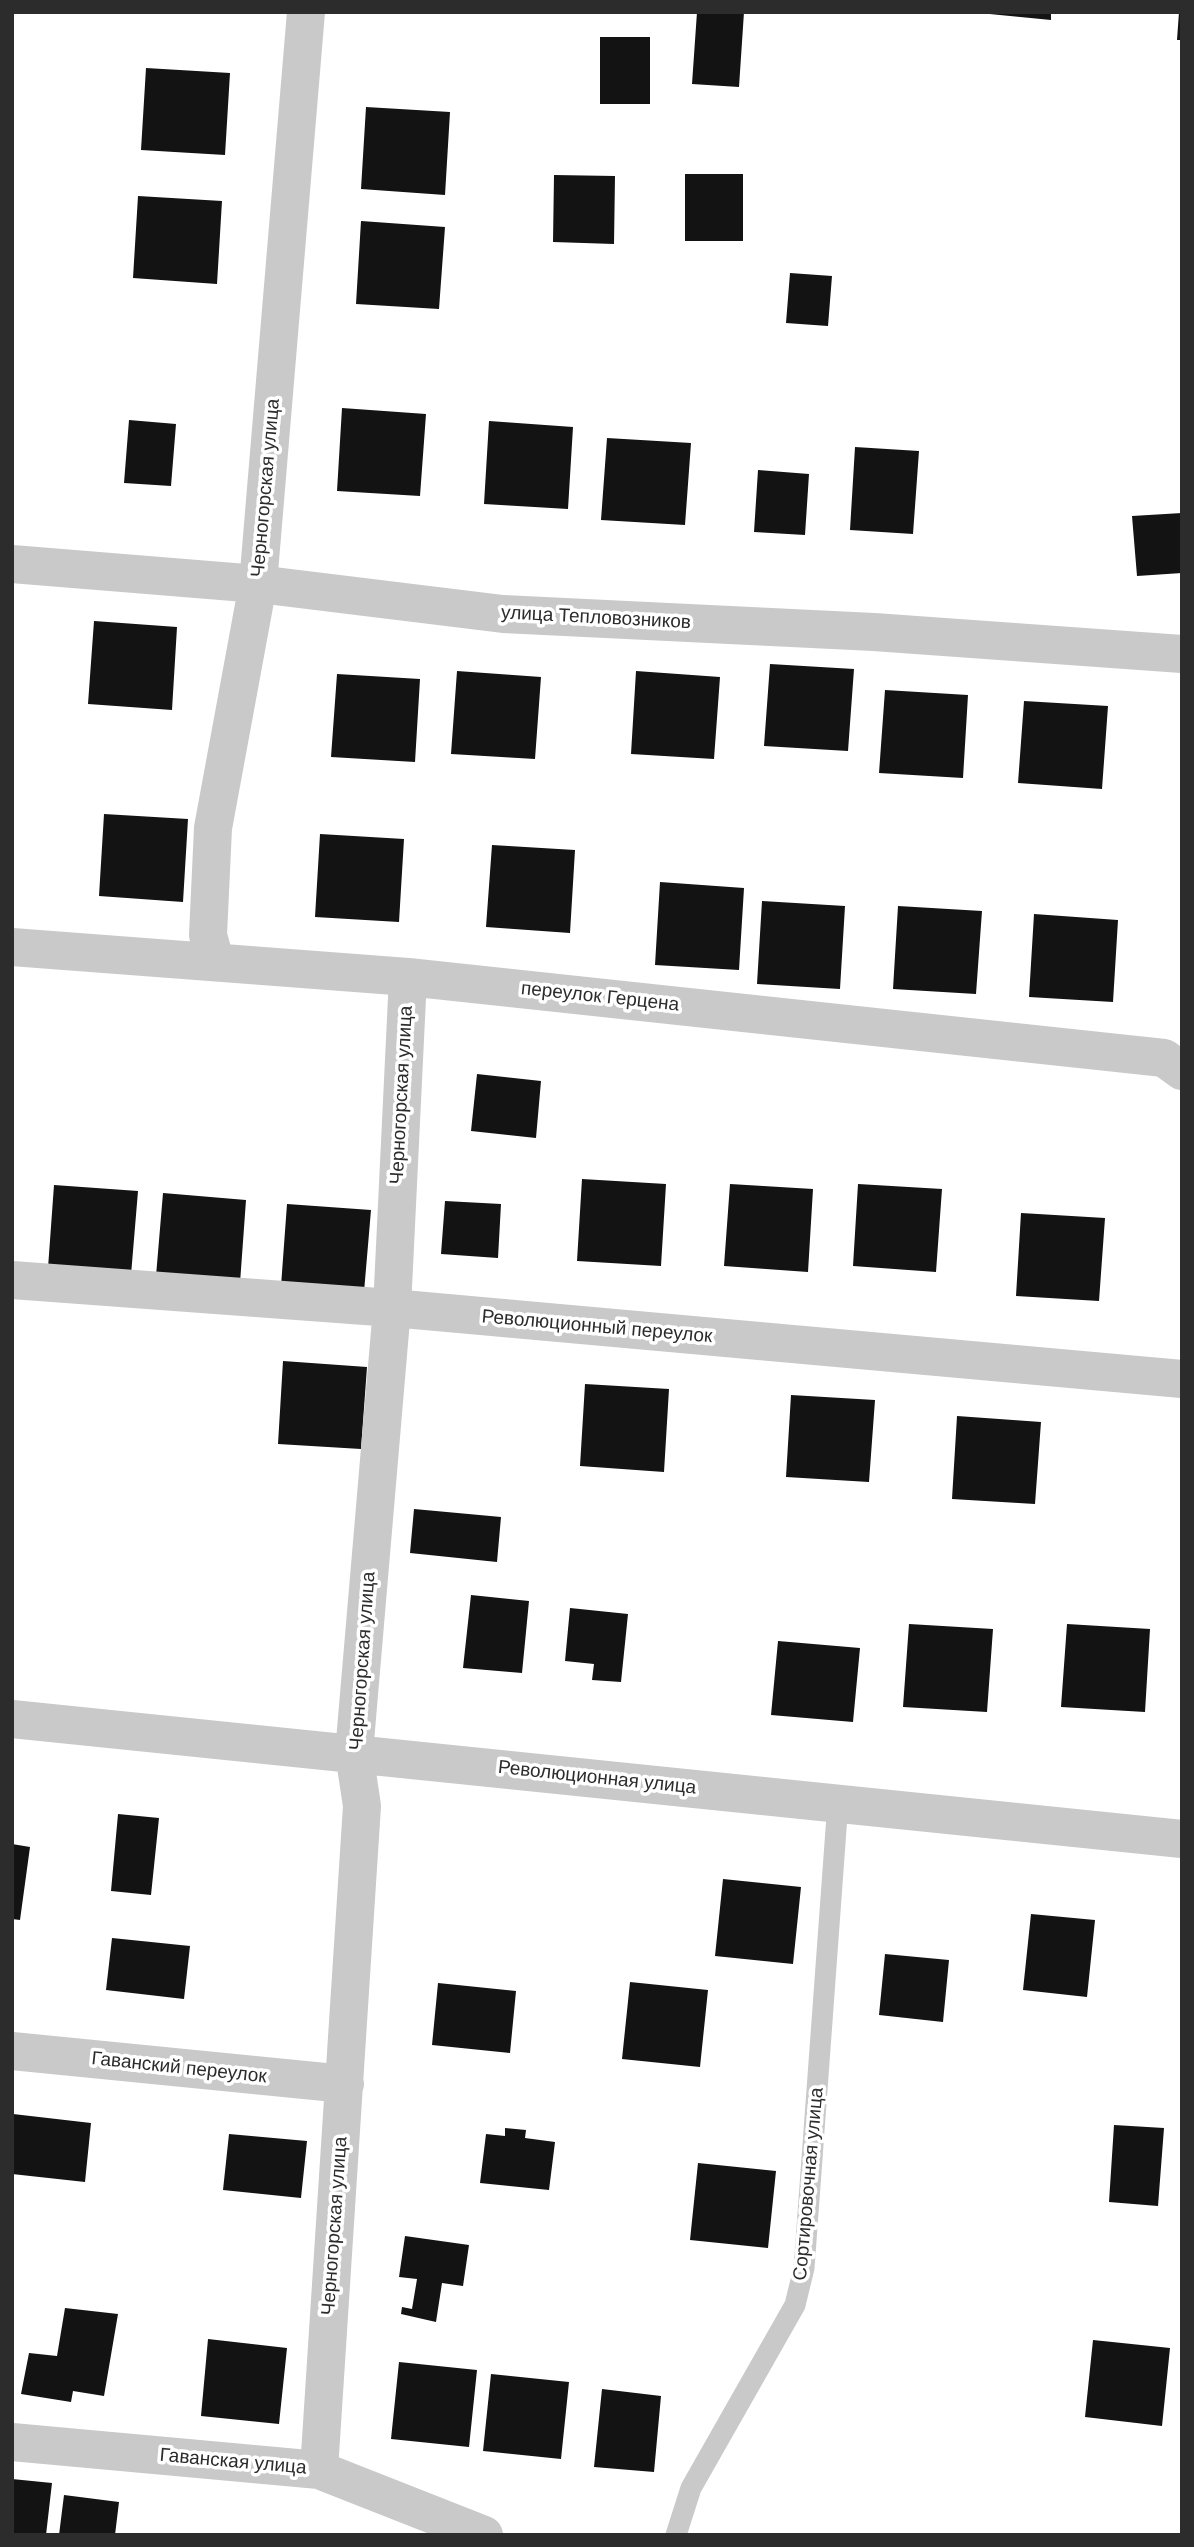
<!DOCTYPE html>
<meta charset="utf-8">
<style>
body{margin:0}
#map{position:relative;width:1194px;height:2547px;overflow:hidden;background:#fff;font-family:Arial,sans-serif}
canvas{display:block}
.frame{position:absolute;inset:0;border:14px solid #2c2c2c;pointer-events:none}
</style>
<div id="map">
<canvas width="1194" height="2547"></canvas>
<div class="frame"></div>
</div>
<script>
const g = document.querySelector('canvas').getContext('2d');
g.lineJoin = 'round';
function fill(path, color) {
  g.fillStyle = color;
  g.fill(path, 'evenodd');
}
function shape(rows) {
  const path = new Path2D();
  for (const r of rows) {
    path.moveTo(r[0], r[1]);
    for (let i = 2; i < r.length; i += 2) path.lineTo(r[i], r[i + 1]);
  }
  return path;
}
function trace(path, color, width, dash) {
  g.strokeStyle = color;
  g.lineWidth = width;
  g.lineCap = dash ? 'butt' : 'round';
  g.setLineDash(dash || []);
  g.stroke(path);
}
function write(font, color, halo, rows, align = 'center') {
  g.font = font + ' Arial,sans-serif';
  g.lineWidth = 7;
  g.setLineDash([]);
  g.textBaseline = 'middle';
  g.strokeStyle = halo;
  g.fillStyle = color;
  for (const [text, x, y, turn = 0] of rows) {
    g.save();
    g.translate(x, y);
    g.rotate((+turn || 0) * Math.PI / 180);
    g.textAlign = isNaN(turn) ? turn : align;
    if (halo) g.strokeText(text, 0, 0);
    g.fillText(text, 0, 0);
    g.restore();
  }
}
fill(shape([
 [697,12,744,12,739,87,692,84],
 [969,12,1051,12,1051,20],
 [1179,12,1182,12,1182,40,1177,40],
 [600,37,650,37,650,104,600,104],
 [146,68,230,73,225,155,141,150],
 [366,107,450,112,445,195,361,189],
 [685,174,743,174,743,241,685,241],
 [554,175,615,176,614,244,553,242],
 [138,196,222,201,217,284,133,278],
 [361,221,445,227,439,309,356,304],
 [790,273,832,276,828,326,786,323],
 [342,408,426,414,420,496,337,491],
 [129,420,176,424,171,486,124,483],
 [489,421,573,427,568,509,484,504],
 [607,438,691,443,685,525,601,520],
 [855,447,919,451,913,534,850,530],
 [758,470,809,474,805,535,754,532],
 [1182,513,1182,573,1137,576,1132,516],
 [94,621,177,627,172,710,88,704],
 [770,664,854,669,848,751,764,746],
 [457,671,541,677,535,759,451,754],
 [636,671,720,677,714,759,631,754],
 [337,674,420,679,415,762,331,757],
 [885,690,968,695,963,778,879,773],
 [1024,701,1108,706,1102,789,1018,783],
 [104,814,188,819,183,902,99,896],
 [320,834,404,839,399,922,315,917],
 [492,845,575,850,570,933,486,927],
 [660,882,744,888,739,970,655,965],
 [762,901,845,906,840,989,757,984],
 [898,906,982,911,976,994,893,989],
 [1034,914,1118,920,1113,1002,1029,997],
 [477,1074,541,1081,536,1138,471,1131],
 [582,1179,666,1184,661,1266,577,1261],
 [730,1184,813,1189,808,1272,724,1266],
 [858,1184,942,1189,936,1272,853,1266],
 [54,1185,138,1191,131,1275,48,1268],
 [163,1193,246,1200,240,1283,156,1276],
 [445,1201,501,1204,498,1258,441,1254],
 [287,1204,371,1210,364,1292,281,1286],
 [1021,1213,1105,1218,1099,1301,1016,1296],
 [283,1361,367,1367,361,1449,278,1444],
 [585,1384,669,1389,664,1472,580,1466],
 [791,1395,875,1400,869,1482,786,1477],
 [957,1416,1041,1422,1035,1504,952,1499],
 [414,1509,501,1517,497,1562,410,1553],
 [471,1595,529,1601,522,1673,463,1668],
 [570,1608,628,1614,621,1682,592,1680,594,1664,565,1661],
 [909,1624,993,1629,987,1712,903,1707],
 [1067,1624,1150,1629,1145,1712,1061,1707],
 [778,1641,860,1648,853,1722,771,1715],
 [118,1814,159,1818,151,1895,111,1891],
 [12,1844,30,1847,20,1920,12,1919],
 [723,1879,801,1887,793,1964,715,1956],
 [1031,1914,1095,1920,1087,1997,1023,1990],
 [112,1938,190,1946,184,1999,106,1990],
 [885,1954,949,1960,943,2022,879,2015],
 [630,1982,708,1990,700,2067,622,2059],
 [438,1983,516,1991,510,2053,432,2045],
 [13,2114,91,2123,85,2182,12,2174],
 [1114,2125,1164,2128,1158,2206,1109,2202],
 [505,2128,526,2130,525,2138,555,2142,549,2190,480,2183,486,2134,505,2136],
 [229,2134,307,2141,301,2198,223,2190],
 [698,2163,776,2171,768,2248,690,2240],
 [405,2236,469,2245,463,2286,442,2283,436,2322,401,2314,402,2307,412,2309,417,2279,399,2277],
 [65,2308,118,2314,104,2396,73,2391,71,2402,21,2394,29,2353,57,2356],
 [208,2339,287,2348,279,2424,201,2416],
 [1093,2340,1170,2348,1162,2426,1085,2417],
 [399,2362,477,2370,469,2447,391,2439],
 [491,2374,569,2382,561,2459,483,2451],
 [602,2389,661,2396,654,2472,594,2467],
 [12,2479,52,2483,46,2535,12,2535],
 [64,2495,119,2502,115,2535,59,2535]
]), '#131313');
trace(shape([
 [676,2535,691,2488,795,2305,804,2268,838,1802]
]), '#c9c9c9', 21);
trace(shape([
 [12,564,258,584,503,614,874,632,1182,654],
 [12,947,408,977,1164,1058,1182,1071],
 [215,961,208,935,213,828,258,584,306,12],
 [12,1280,392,1308,1182,1379],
 [12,1719,1182,1839],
 [12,2051,345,2084],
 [12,2442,319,2470,484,2535],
 [319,2470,362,1806,354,1753,392,1308,408,977]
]), '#c9c9c9', 38);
write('19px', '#2c2c2c', '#fff', [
 ["Черногорская улица",266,488,-85],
 ["улица Тепловозников",596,618,3],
 ["переулок Герцена",600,997,6],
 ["Черногорская улица",402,1095,-87],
 ["Революционный переулок",597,1327,5],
 ["Черногорская улица",363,1661,-86],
 ["Революционная улица",597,1778,6],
 ["Гаванский переулок",179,2068,6],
 ["Сортировочная улица",809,2184,-85],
 ["Черногорская улица",335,2226,-86],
 ["Гаванская улица",233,2462,5]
]);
</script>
